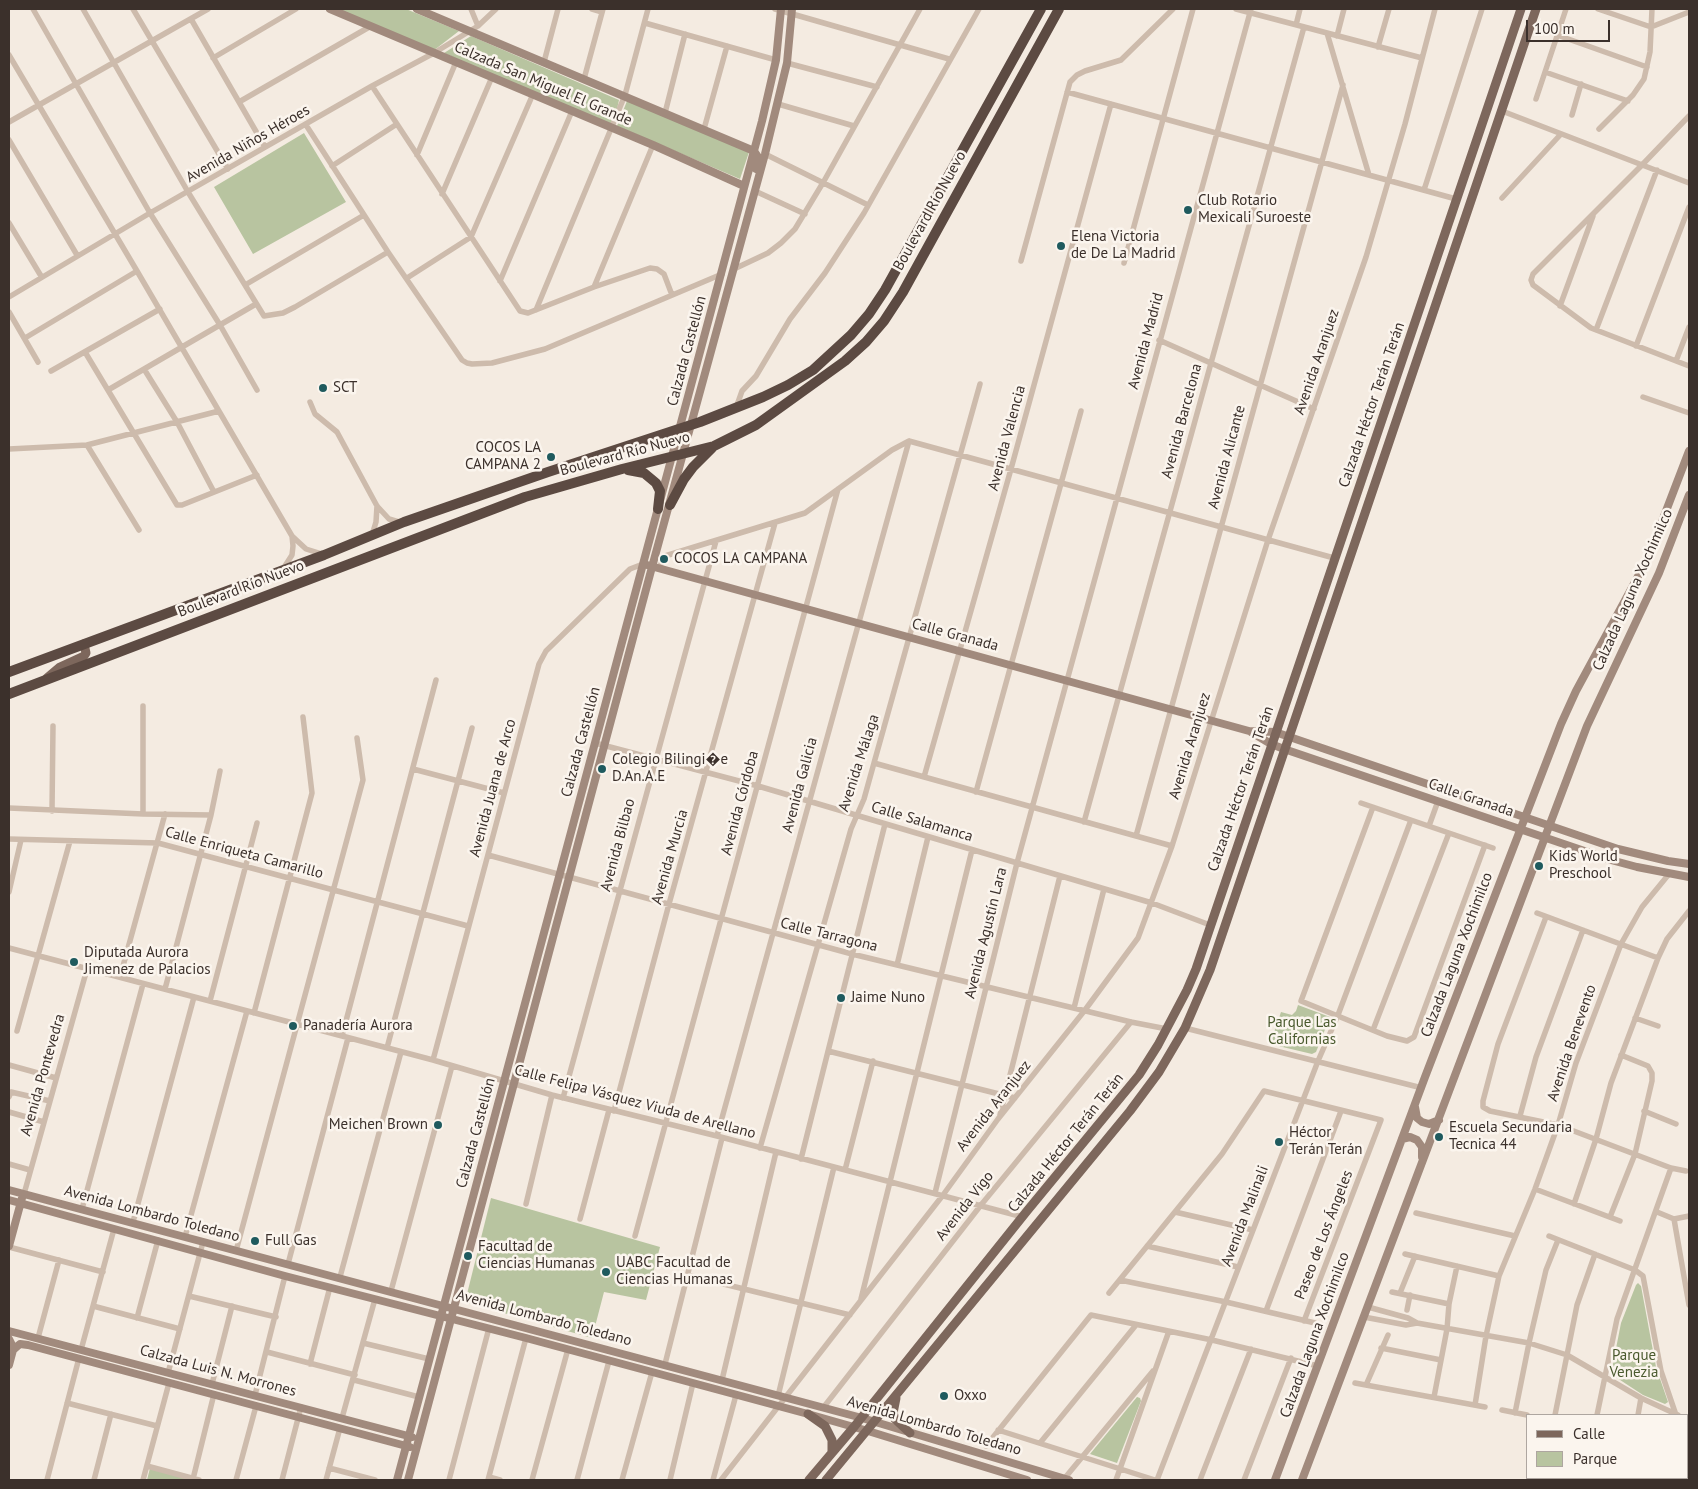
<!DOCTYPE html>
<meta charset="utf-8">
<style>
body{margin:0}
#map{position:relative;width:1698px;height:1489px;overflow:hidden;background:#f4ebe1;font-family:"PT Sans",sans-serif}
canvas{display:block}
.frame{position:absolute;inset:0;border:10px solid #3b302b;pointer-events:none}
.legend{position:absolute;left:1526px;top:1414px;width:162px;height:65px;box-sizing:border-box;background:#fbf5ee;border:1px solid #aea6a0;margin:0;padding:6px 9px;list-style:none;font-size:15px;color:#3b302b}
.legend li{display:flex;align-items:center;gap:10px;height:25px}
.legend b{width:25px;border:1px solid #aea6a0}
.scale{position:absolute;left:1526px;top:20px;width:84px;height:22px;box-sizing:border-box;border:2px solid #3b302b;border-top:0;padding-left:6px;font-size:15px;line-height:18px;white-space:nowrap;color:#3b302b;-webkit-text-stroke:4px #fbf5ee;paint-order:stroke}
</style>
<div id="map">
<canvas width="1698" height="1489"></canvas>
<div class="frame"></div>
<ul class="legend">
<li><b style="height:6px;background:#7d675c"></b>Calle</li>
<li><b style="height:14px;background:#b8c4a0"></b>Parque</li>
</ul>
<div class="scale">100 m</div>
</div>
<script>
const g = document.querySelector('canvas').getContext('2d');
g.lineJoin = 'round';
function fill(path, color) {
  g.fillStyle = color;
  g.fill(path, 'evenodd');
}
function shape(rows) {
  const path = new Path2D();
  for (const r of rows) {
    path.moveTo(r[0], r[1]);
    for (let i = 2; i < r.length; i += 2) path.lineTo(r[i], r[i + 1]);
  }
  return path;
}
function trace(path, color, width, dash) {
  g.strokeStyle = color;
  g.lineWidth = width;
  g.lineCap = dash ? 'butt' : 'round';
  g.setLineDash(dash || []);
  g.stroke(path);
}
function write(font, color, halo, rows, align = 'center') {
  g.font = font + ' "PT Sans",sans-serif';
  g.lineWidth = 5;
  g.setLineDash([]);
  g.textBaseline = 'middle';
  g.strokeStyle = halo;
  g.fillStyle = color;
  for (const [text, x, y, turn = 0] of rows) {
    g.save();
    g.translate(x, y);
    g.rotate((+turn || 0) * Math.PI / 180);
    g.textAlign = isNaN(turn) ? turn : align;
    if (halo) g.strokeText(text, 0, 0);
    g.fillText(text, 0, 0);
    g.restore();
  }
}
fill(shape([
 [338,9,406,9,459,31,433,51],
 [471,36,619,100,613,128,444,53],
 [627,101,749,152,740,179,617,126],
 [304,133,346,202,253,254,214,187],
 [1298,1005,1330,1017,1316,1052,1312,1054,1270,1044,1281,1012,1292,1015,1296,1011],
 [491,1198,660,1247,646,1300,604,1292,592,1338,465,1302],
 [1638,1283,1641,1286,1656,1367,1668,1402,1665,1404,1643,1395,1611,1374,1621,1323,1636,1285],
 [1137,1397,1140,1398,1141,1401,1117,1463,1090,1454],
 [150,1468,196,1480,147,1480]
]), '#b8c4a0');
trace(shape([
 [33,9,150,213,220,325,257,390],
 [83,9,188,192,264,316,283,313,295,307,388,252],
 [133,9,228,169],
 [471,9,478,26],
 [592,9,602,12],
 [775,9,949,59],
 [1236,9,1422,58],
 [1598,9,1651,27,1689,12],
 [191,19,265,147],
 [645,23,776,60],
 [1296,25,1300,9],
 [1327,33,1369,175],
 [1557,35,1647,67],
 [1337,36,1344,9],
 [1378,47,1389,9],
 [9,55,137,271,292,536,306,549,322,554],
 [213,58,296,9],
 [544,62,558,9],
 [787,63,877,87],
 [1545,72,1628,101],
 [584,79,603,9],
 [372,86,520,311,528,313,594,287,650,268,657,269,664,274,672,295],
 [1067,92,1456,199],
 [1536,99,1566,9],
 [239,102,371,26],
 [778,104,854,126],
 [1502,111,1689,183],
 [665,113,685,34],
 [1572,115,1581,84],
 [1689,116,1642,165,1533,274,1531,280,1533,285,1591,328,1689,366],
 [9,122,208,9],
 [306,125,388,252,462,360,467,363,472,364,492,363,545,349,722,274],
 [704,129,727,46],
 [1599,129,1633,95,1644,79,1650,52,1652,9],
 [9,140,77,255],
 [765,154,868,205],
 [417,155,456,62],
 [332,166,397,124],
 [1424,190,1482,9],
 [755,191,805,214],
 [442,194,492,77],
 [1502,198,1561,134],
 [9,223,41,276],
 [1021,261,1070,82,1077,75,1085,71,1121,60,1173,9],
 [1124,263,1193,9],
 [734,269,768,253,781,243,795,229,824,181,920,9],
 [407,278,471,237,533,94],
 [500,281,572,111],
 [245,285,364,215],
 [594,287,653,145],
 [9,297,150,213,372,86,434,53,478,26,496,9],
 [1560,306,1593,216],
 [536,310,625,95,648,9],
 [9,312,38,362],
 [1596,330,1657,170],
 [25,338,137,271],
 [1159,340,1314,409],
 [1636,346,1689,207],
 [85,352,177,505,182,505,257,475],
 [1676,361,1689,327],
 [144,369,177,422,214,492],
 [51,371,160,309],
 [108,390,256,304],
 [1643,397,1689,413],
 [310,402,315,414,337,432,377,506,389,519,399,522],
 [736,408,742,391,756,376,790,319,825,273,864,213,979,9],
 [909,441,1334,558],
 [87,445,139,530],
 [9,449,87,445,219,411],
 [372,535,376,522,377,506],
 [659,568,665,556,805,513,892,450,909,441],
 [283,569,292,555,293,546,292,536],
 [595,743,758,786,1152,903,1210,925],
 [874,763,1172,846],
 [413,769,504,793],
 [924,777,1011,469,1111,104],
 [976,792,1081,411],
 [1361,803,1493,848],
 [1373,807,1301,1001,1387,1036,1407,1041,1414,1037,1485,845],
 [9,808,143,814,211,815],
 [52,811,53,726],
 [143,814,143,706],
 [1084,822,1304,27],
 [1429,826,1438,801],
 [1136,836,1343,85],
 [9,839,158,843,468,926],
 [488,855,852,954,1131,1022,1167,1029],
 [9,892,21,840],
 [1537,913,1658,958],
 [1546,917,1498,1044,1483,1101,1483,1107,1490,1111,1558,1125,1671,1168,1686,1171],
 [9,948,433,1060,552,1095,717,1136,1023,1217],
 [897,965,928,837],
 [120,977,165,814],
 [165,989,211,815,220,771],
 [210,1001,257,823],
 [1074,1008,1104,889],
 [254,1013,312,793,303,717],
 [1635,1018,1658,1026],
 [1185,1028,1422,1088],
 [1373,1030,1449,833],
 [17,1031,70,841],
 [342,1036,436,680],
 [387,1048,472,728],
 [828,1051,1015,1098],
 [433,1060,539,664,546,651,630,569,643,564],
 [9,1065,56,1078],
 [9,1097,11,1092,50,1101],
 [563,1098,716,541],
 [614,1111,669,904,775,523],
 [1644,1111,1676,1124],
 [9,1112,44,1122],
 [1000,1115,1060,876],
 [1520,1116,1536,1057,1583,930],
 [717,1136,909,441],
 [760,1148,851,829,864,799,874,763,980,384],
 [801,1159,885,824],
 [9,1164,30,1170],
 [845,1170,873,1061],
 [1535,1189,1620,1221],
 [935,1193,1017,863,1251,9],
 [24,1194,87,969],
 [526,1204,552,1095],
 [1574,1204,1596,1139,1611,1083,1658,958,1667,939,1689,911],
 [82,1209,143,984],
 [1175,1212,1253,1230],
 [1657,1212,1674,1219,1689,1305],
 [1416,1213,1515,1236],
 [1610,1217,1635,1154,1652,1081,1652,1073,1648,1066,1621,1055],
 [580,1219,609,1110],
 [1674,1219,1689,1216],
 [133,1222,194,997],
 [635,1236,838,489],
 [1549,1236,1635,1270,1643,1276,1661,1371,1676,1415],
 [185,1237,247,1011],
 [1147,1246,1238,1267],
 [9,1247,103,1272],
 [236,1251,363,780,357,738],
 [1405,1254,1499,1276],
 [288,1264,348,1038],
 [687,1275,850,1315],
 [340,1277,401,1052],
 [1120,1280,1226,1302,1315,1323],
 [391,1291,452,1066],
 [1392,1292,1449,1304],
 [1109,1293,1222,1154,1264,1091,1381,1120,1304,1321],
 [1400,1293,1415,1256],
 [189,1296,276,1317],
 [861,1299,972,850],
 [93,1306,180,1329],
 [1368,1307,1408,1318,1417,1323],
 [1407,1310,1410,1295],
 [1266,1311,1341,1111],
 [1364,1317,1406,1325,1417,1323,1529,1343,1567,1355,1641,1398,1678,1415],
 [137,1318,158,1240],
 [38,1338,59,1260],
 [363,1343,429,1359],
 [1381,1348,1441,1360],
 [81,1350,114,1229],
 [267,1352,355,1375],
 [310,1364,330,1287],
 [665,1364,722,1138],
 [168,1373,203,1242],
 [354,1380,419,1397],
 [722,1380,776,1152],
 [1355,1383,1485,1407],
 [212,1384,232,1306],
 [1366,1385,1388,1335],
 [255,1395,285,1276],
 [778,1396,834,1167],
 [1434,1397,1447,1329,1449,1304,1457,1266],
 [67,1403,157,1426],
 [1475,1405,1486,1336,1499,1276,1535,1189,1558,1125,1576,1063,1621,944,1642,907,1669,874],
 [823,1408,981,1205,1131,1022],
 [1502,1410,1527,1415],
 [1515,1413,1529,1343,1546,1270,1558,1240],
 [1555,1415,1577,1305,1595,1254],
 [1597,1415,1617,1319,1671,1168],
 [1638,1415,1641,1398],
 [342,1418,375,1299],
 [1687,1418,1689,1419],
 [998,1430,1155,1480],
 [1040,1443,1136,1325],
 [986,1446,1091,1315,1212,1340,1318,1366],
 [1687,1464,1689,1465],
 [147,1466,199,1480],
 [329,1468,375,1480],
 [489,1477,500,1480],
 [1585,1478,1592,1480],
 [193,1479,214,1394],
 [1064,1479,1153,1371],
 [47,1480,79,1358],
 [94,1480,111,1414],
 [143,1480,169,1383],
 [236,1480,256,1406],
 [282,1480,301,1407],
 [326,1480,340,1428],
 [449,1480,489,1328],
 [488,1480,526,1338],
 [532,1480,568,1349],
 [577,1480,609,1361],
 [622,1480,652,1372],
 [670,1480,693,1383],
 [713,1480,736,1395],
 [721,1480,943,1195,998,1119,1085,1010,1138,938,1172,846,1268,540,1366,257,1405,124,1435,9],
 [1116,1480,1169,1331],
 [1157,1480,1318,1061,1338,1015,1411,820],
 [1200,1480,1251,1349],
 [1244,1480,1291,1358],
 [1625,1480,1625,1478],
 [1660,1480,1661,1478]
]), '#cdbbac', 5.5);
trace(shape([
 [330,9,653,145,744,186],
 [417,9,754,151,758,157,756,169],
 [647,565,1249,731,1275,732,1618,849,1668,861,1689,864],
 [1251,732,1271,744,1284,749,1611,860,1637,867,1689,877],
 [1415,1107,1417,1118,1422,1122,1429,1124,1439,1120],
 [1402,1139,1410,1137,1417,1140,1422,1147,1422,1157],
 [9,1190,862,1418,1069,1480],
 [9,1200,285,1276,526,1338,808,1414,868,1431,1027,1480],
 [9,1246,22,1198],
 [9,1331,412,1437],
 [9,1339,12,1345,13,1350,9,1365],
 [13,1350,20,1344,28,1345,410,1447],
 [397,1480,762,121,776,60,781,9],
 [408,1480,652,567,765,154,787,63,792,9],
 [1275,1480,1425,1077,1561,724,1576,691,1648,558,1689,451],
 [1302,1480,1587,726,1659,573,1689,495]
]), '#a18a7d', 8);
trace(shape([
 [47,678,60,667,84,656,86,653,84,644],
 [896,1398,893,1413,895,1419,910,1433],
 [808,1414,825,1426,832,1440,832,1452],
 [809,1480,854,1427,1027,1211,1139,1075,1158,1045,1187,990,1196,969,1521,9],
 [826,1480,1130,1111,1159,1072,1185,1028,1210,970,1536,9]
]), '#7d675c', 9);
trace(shape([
 [628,470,644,473,656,483,660,491,658,509],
 [670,505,684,479,693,467,712,448],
 [9,672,324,555,404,522,548,472,700,422,763,397,788,385,813,370,851,335,869,314,885,290,1041,9],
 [9,694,525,497,622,469,714,446,756,425,845,361,866,342,884,321,903,292,1059,9]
]), '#5c4a42', 10);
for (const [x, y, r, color] of [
 [1188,210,5,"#1f5a5e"],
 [1061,246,5,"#1f5a5e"],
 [323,388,5,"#1f5a5e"],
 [551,457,5,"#1f5a5e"],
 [664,559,5,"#1f5a5e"],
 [602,769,5,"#1f5a5e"],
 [1539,866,5,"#1f5a5e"],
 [74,962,5,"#1f5a5e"],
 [841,998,5,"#1f5a5e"],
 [293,1026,5,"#1f5a5e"],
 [438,1125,5,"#1f5a5e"],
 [1439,1137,5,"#1f5a5e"],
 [1279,1142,5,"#1f5a5e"],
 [255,1241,5,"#1f5a5e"],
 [468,1256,5,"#1f5a5e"],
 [606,1272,5,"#1f5a5e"],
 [944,1396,5,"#1f5a5e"]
]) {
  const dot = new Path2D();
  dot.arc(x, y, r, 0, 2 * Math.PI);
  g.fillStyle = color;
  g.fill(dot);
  trace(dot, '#fbf5ee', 2);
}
write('15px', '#3b302b', '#fbf5ee', [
 ["Calzada San Miguel El Grande",543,84,23],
 ["Avenida Niños Héroes",248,144,-30],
 ["Boulevard Río Nuevo",930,211,-61],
 ["Avenida Madrid",1146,341,-75],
 ["Calzada Castellón",687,351,-75],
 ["Avenida Aranjuez",1317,362,-71],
 ["Calzada Héctor Terán Terán",1372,405,-71],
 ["Avenida Barcelona",1182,421,-75],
 ["Avenida Valencia",1007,438,-75],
 ["Boulevard Río Nuevo",625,454,-15],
 ["Avenida Alicante",1227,457,-75],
 ["Boulevard Río Nuevo",241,589,-21],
 ["Calzada Laguna Xochimilco",1633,590,-66],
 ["Calle Granada",955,635,15],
 ["Calzada Castellón",581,742,-75],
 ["Avenida Aranjuez",1190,746,-73],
 ["Avenida Málaga",859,763,-72],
 ["Avenida Galicia",800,785,-75],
 ["Avenida Juana de Arco",493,788,-75],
 ["Calzada Héctor Terán Terán",1241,789,-71],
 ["Calle Granada",1471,798,19],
 ["Avenida Córdoba",740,803,-75],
 ["Calle Salamanca",922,822,17],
 ["Avenida Bilbao",618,845,-75],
 ["Calle Enriqueta Camarillo",244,853,15],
 ["Avenida Murcia",670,857,-74],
 ["Avenida Agustín Lara",986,933,-76],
 ["Calle Tarragona",829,935,14],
 ["Calzada Laguna Xochimilco",1457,955,-69],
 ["Avenida Benevento",1572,1043,-71],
 ["Avenida Pontevedra",43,1075,-74],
 ["Calle Felipa Vásquez Viuda de Arellano",635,1102,15],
 ["Avenida Aranjuez",994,1106,-52],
 ["Calzada Castellón",476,1133,-75],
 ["Calzada Héctor Terán Terán",1066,1143,-51],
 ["Avenida Vigo",965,1206,-52],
 ["Avenida Lombardo Toledano",152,1214,15],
 ["Avenida Malinali",1245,1216,-69],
 ["Paseo de Los Ángeles",1324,1235,-69],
 ["Avenida Lombardo Toledano",544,1318,15],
 ["Calzada Laguna Xochimilco",1315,1335,-70],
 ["Calzada Luis N. Morrones",218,1371,15],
 ["Avenida Lombardo Toledano",934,1426,16]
]);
write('15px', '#3b302b', '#fbf5ee', [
 ["Club Rotario",1198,201],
 ["Mexicali Suroeste",1198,218],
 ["Elena Victoria",1071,237],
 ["de De La Madrid",1071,254],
 ["SCT",333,388],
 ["COCOS LA",541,448,"right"],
 ["CAMPANA 2",541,465,"right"],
 ["COCOS LA CAMPANA",674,559],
 ["Colegio Bilingi�e",612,760],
 ["D.An.A.E",612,777],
 ["Kids World",1549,857],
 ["Preschool",1549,874],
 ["Diputada Aurora",84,953],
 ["Jimenez de Palacios",84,970],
 ["Jaime Nuno",851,998],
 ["Panadería Aurora",303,1026],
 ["Meichen Brown",428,1125,"right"],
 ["Escuela Secundaria",1449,1128],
 ["Tecnica 44",1449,1145],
 ["Héctor",1289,1133],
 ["Terán Terán",1289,1150],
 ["Full Gas",265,1241],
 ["Facultad de",478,1247],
 ["Ciencias Humanas",478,1264],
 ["UABC Facultad de",616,1263],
 ["Ciencias Humanas",616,1280],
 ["Oxxo",954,1396]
], 'left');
write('15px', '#4a5a2e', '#fbf5ee', [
 ["Parque Las",1302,1023],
 ["Californias",1302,1040],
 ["Parque",1634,1356],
 ["Venezia",1634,1373]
]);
</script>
